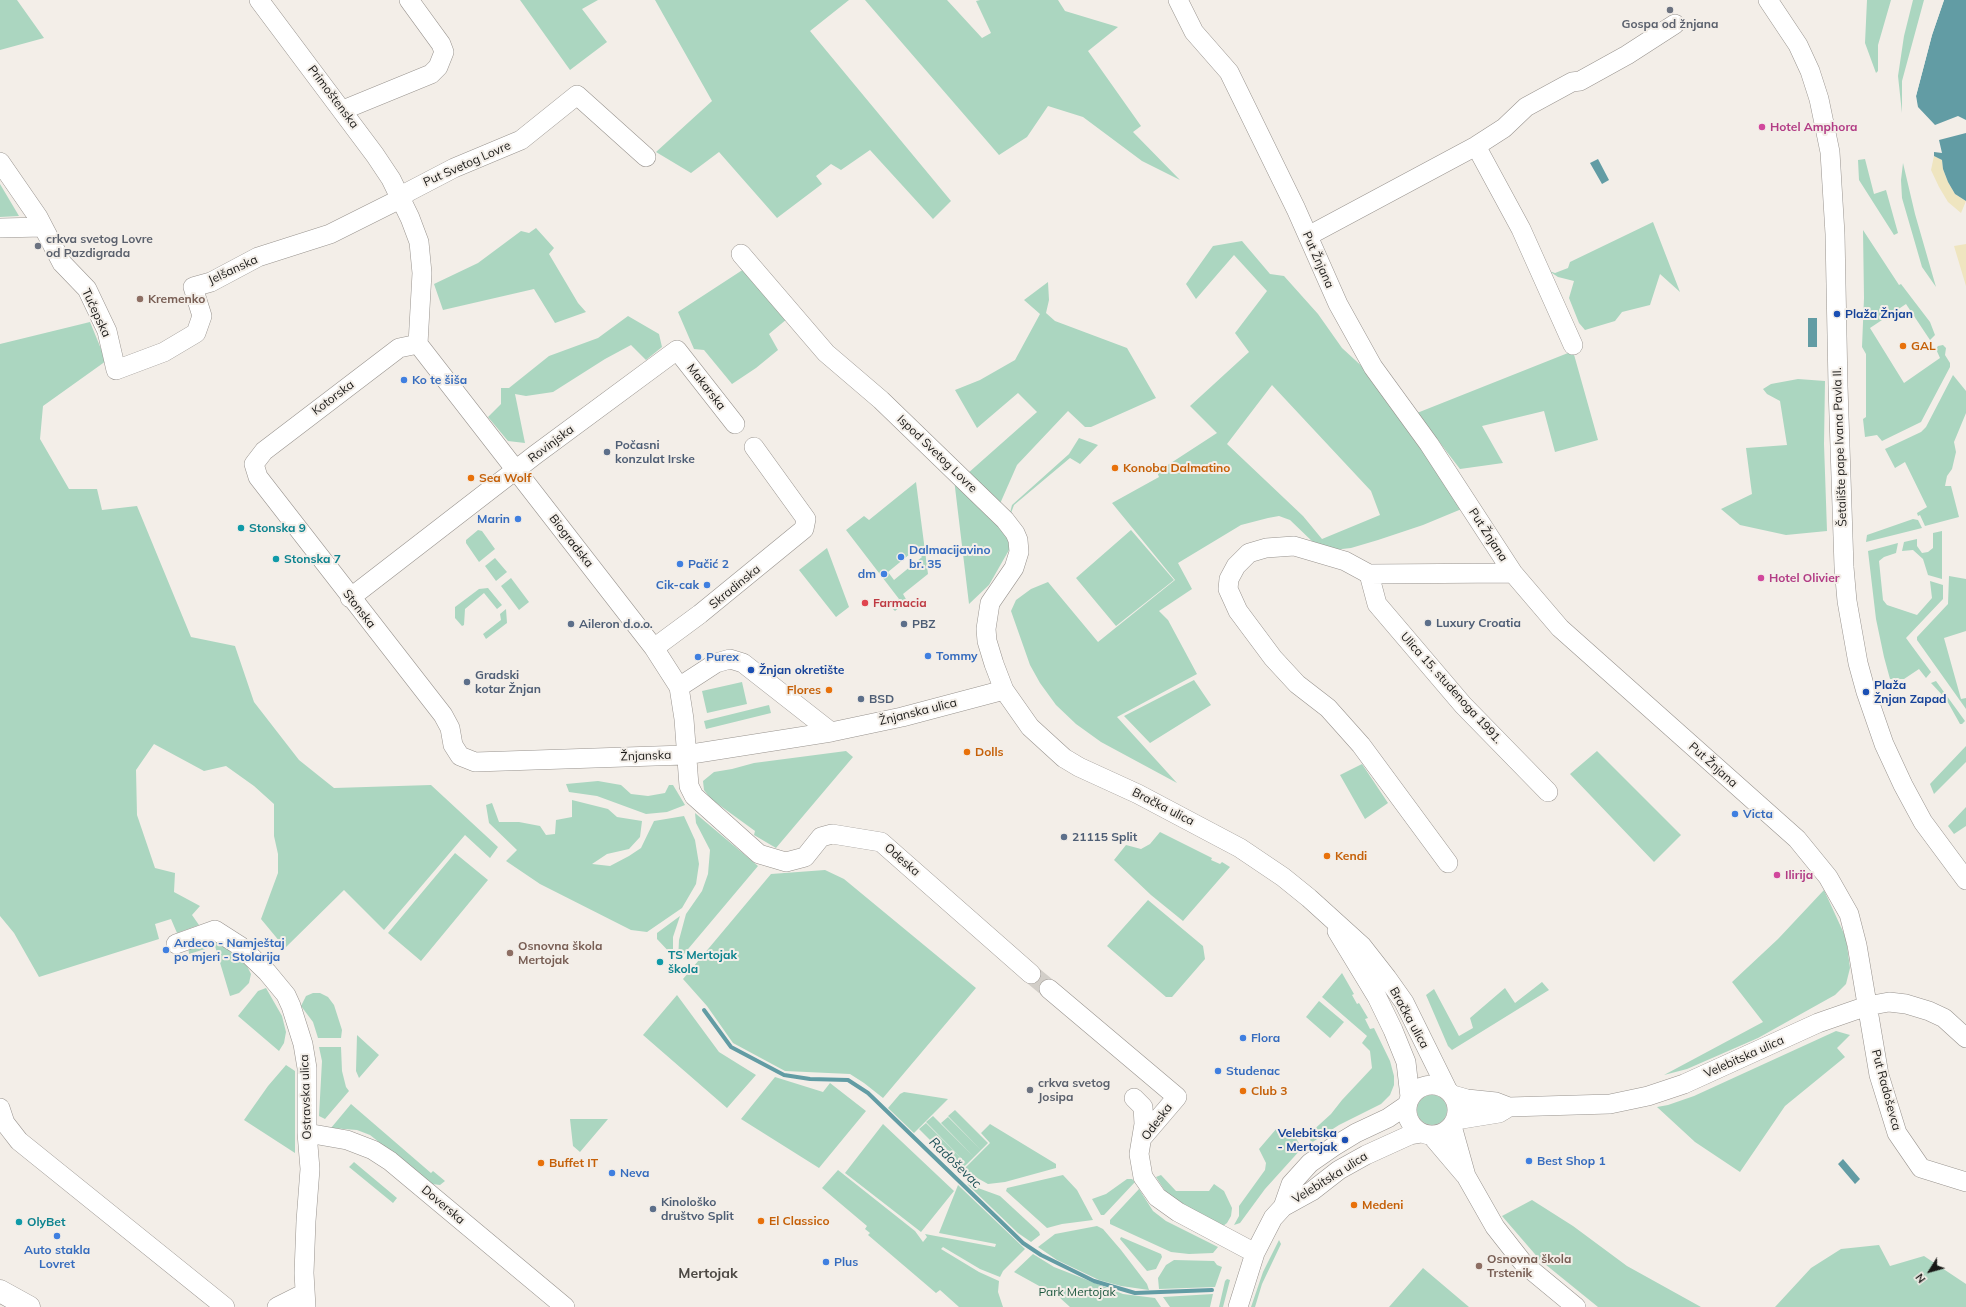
<!DOCTYPE html>
<meta charset="utf-8">
<style>
body{margin:0}
#map{position:relative;width:1966px;height:1307px;overflow:hidden;background:#f3eee8;font-family:Mulish,sans-serif}
canvas{display:block}
.north{position:absolute;left:1910px;top:1251px;width:40px;height:40px;-webkit-text-stroke:3px #f3eee8;paint-order:stroke;rotate:233deg;font-size:11px;font-weight:700;line-height:16px;text-align:center;color:#191816}
.north::after{content:'';display:block;margin:auto;width:14px;height:18px;background:#191816;clip-path:polygon(50% 0,100% 100%,50% 72%,0 100%)}
</style>
<div id="map">
<canvas width="1966" height="1307"></canvas>
<div class="north">N</div>
</div>
<script>
const g = document.querySelector('canvas').getContext('2d');
g.lineJoin = 'round';
function fill(path, color) {
  g.fillStyle = color;
  g.fill(path, 'evenodd');
}
function shape(rows) {
  const path = new Path2D();
  for (const r of rows) {
    if (r.length === 3) {
      path.moveTo(r[0] + r[2], r[1]);
      path.arc(r[0], r[1], r[2], 0, 2 * Math.PI);
      continue;
    }
    path.moveTo(r[0], r[1]);
    for (let i = 2; i < r.length; i += 2) path.lineTo(r[i], r[i + 1]);
  }
  return path;
}
function trace(path, color, width, dash) {
  g.strokeStyle = color;
  g.lineWidth = width;
  g.lineCap = dash ? 'butt' : 'round';
  g.setLineDash(dash || []);
  g.stroke(path);
}
function write(font, color, halo, rows, align = 'center') {
  g.font = font + ' Mulish,sans-serif';
  g.lineWidth = 4;
  g.setLineDash([]);
  g.textBaseline = 'middle';
  g.strokeStyle = halo;
  g.fillStyle = color;
  for (const [text, x, y, turn = 0] of rows) {
    g.save();
    g.translate(x, y);
    g.rotate((+turn || 0) * Math.PI / 180);
    g.textAlign = isNaN(turn) ? turn : align;
    if (halo) g.strokeText(text, 0, 0);
    g.fillText(text, 0, 0);
    g.restore();
  }
}
fill(shape([
 [0,0,17,0,44,38,0,50],
 [520,0,598,0,582,9,607,42,570,70],
 [655,0,849,0,810,31,951,201,933,219,870,150,841,170,831,164,816,176,822,184,777,218,719,152,691,173,656,152,712,101],
 [865,0,947,0,982,38,991,33,976,1,980,0,1058,0,1065,11,1118,27,1088,51,1141,126,1133,132,1180,180,1142,161,1083,117,1048,106,1027,137,999,155],
 [1867,0,1891,0,1878,45,1878,71,1876,73,1865,43],
 [1913,0,1924,0,1902,81,1902,113,1898,76,1904,36],
 [1865,159,1874,194,1886,190,1898,233,1894,235,1859,180,1858,160],
 [1903,163,1915,214,1936,287,1922,267,1902,198,1901,180],
 [0,184,19,216,0,217],
 [1653,222,1680,292,1660,274,1650,305,1622,312,1615,321,1585,330,1579,323,1569,298,1574,281,1558,277,1549,271,1555,273,1568,268,1570,262],
 [536,228,554,248,549,254,578,303,586,312,555,323,534,289,443,310,434,284,478,263,521,231,529,233],
 [1863,230,1899,285,1901,284,1930,322,1935,335,1930,340,1906,304,1870,328,1904,383,1940,358,1936,349,1938,346,1943,345,1946,348,1945,355,1950,363,1950,367,1921,422,1882,441,1877,435,1865,437,1863,419,1866,417,1866,354,1862,347,1864,298],
 [1242,241,1270,274,1284,276,1318,314,1342,348,1367,371,1464,508,1423,525,1378,540,1351,548,1333,550,1315,544,1290,520,1279,516,1268,518,1241,525,1178,563,1192,589,1159,611,1168,620,1197,674,1117,717,1177,783,1101,742,1076,724,1056,705,1040,683,1030,665,1011,611,1016,600,1031,589,1048,582,1098,642,1175,580,1112,503,1159,477,1157,472,1217,433,1190,406,1249,352,1235,333,1267,291,1234,255,1196,299,1186,284,1213,246],
 [1272,385,1371,491,1380,515,1322,539,1303,516,1227,444],
 [744,269,787,319,769,334,778,350,756,368,732,384,704,350,694,349,678,312],
 [1048,282,1049,300,1046,313,1055,321,1127,348,1156,398,1091,427,1085,427,1068,411,1017,465,999,506,967,474,1037,412,1018,393,977,428,955,390,980,380,1015,360,1040,314,1024,300],
 [628,316,659,334,662,347,646,360,631,345,605,359,553,392,526,396,515,394,525,443,508,441,488,417,501,404,501,388,509,388,549,356,598,338],
 [90,322,106,361,43,406,40,439,69,489,97,489,102,510,137,506,191,637,235,646,254,702,299,760,334,788,431,785,498,847,490,858,465,835,384,930,344,890,285,948,261,919,278,873,278,854,274,836,274,804,254,786,226,766,204,771,154,744,136,770,137,815,155,868,175,873,174,892,200,906,192,915,199,925,177,933,171,919,155,924,159,939,39,977,14,933,0,916,0,344],
 [1573,351,1598,440,1555,452,1544,411,1482,426,1503,463,1460,469,1417,413],
 [1953,375,1966,391,1966,413,1954,442,1956,452,1952,469,1947,476,1945,486,1951,486,1959,517,1925,526,1920,515,1918,516,1917,513,1927,507,1905,462,1895,468,1885,449,1921,432,1926,427],
 [1798,379,1825,381,1824,444,1827,531,1786,535,1740,525,1721,509,1752,494,1746,448,1787,445,1780,401,1767,394,1763,389,1771,384],
 [1079,438,1098,445,1080,464,1070,458,1014,505,1011,513,1020,528,1010,513,1012,505,1069,454],
 [954,479,1012,539,1009,550,989,585,969,604],
 [916,482,928,574,903,594,907,601,895,611,890,606,899,599,846,530,864,516,869,520],
 [916,549,922,557,894,580,888,572],
 [1913,519,1918,520,1922,528,1866,542,1867,535],
 [478,530,482,531,495,549,479,562,466,543,466,540],
 [1131,530,1174,580,1116,626,1076,578],
 [1942,531,1942,579,1928,575,1923,559,1913,550,1902,551,1904,542,1917,539,1917,546,1922,553,1928,552,1933,548,1933,533],
 [1898,543,1896,553,1884,557,1879,561,1883,600,1887,605,1917,615,1932,598,1930,581,1943,585,1943,599,1906,638,1931,672,1926,678,1919,669,1904,679,1890,679,1884,657,1876,619,1868,551],
 [827,548,849,607,836,617,799,570],
 [495,558,507,572,496,581,485,566],
 [1949,576,1966,579,1966,631,1944,638,1961,699,1966,698,1966,709,1917,640,1917,637,1948,604],
 [511,578,529,602,519,610,501,586],
 [488,588,502,605,497,609,484,593,465,609,464,625,462,626,455,618,455,607,479,589],
 [506,609,507,623,486,639,483,634,501,620,500,614],
 [1194,680,1211,705,1150,743,1124,716],
 [1936,681,1965,721,1962,724,1960,724,1946,699,1931,683],
 [742,682,747,704,707,713,702,691],
 [769,705,771,713,706,729,704,721],
 [1966,746,1966,762,1934,794,1930,784],
 [846,751,853,757,776,848,754,835,755,831,711,799,704,790,703,781,714,772,732,769,754,763],
 [1597,751,1681,835,1654,862,1570,774],
 [1362,764,1388,803,1365,819,1340,775],
 [598,781,621,785,631,794,648,796,665,793,669,785,673,785,685,805,667,812,646,814,597,796,569,792,566,784],
 [572,800,608,809,617,817,642,821,640,837,629,849,607,854,592,864,610,866,629,856,641,848,654,821,684,816,695,840,699,864,696,884,682,908,647,932,631,930,540,884,506,861,517,850,489,823,486,805,492,803,499,822,519,822,540,826,546,835,555,834,556,820,572,817],
 [1966,807,1966,826,1954,834,1948,826],
 [695,813,758,866,678,961,679,940,686,914,702,891,708,874,710,850,696,823],
 [1160,832,1212,858,1211,860,1220,864,1222,862,1230,867,1183,921,1151,895,1114,860,1126,845,1141,849,1150,844],
 [455,853,488,880,421,961,388,933],
 [825,870,844,879,976,988,883,1098,864,1083,850,1074,785,1071,733,1043,707,1006,683,979,771,874],
 [1824,890,1846,938,1850,968,1846,984,1835,995,1758,1038,1687,1069,1664,1075,1763,1022,1732,982,1778,939],
 [1148,900,1203,946,1205,959,1172,997,1166,997,1107,946],
 [680,916,673,937,673,956,657,939,657,933],
 [217,940,247,966,251,974,249,983,239,993,230,996,215,946,189,954,188,945],
 [1342,973,1354,994,1352,995,1357,1004,1359,1003,1368,1018,1365,1019,1370,1029,1374,1028,1390,1061,1394,1076,1394,1085,1390,1095,1381,1104,1339,1125,1311,1143,1309,1134,1331,1114,1342,1100,1372,1068,1370,1051,1362,1043,1367,1036,1322,997],
 [1542,982,1549,990,1452,1050,1448,1046,1426,995,1434,989,1459,1036,1473,1028,1470,1018,1505,988,1515,1003],
 [266,988,282,1016,286,1032,284,1043,279,1051,238,1016,258,991],
 [313,993,320,993,328,997,334,1005,342,1030,341,1038,318,1038,313,1022,301,1006,306,996],
 [677,995,719,1052,756,1075,727,1108,643,1035],
 [1319,1001,1344,1022,1330,1038,1306,1017],
 [1836,1031,1850,1035,1837,1048,1845,1057,1785,1106,1740,1172,1695,1142,1657,1107,1668,1105,1694,1096],
 [357,1035,379,1055,359,1078,356,1071],
 [319,1047,341,1047,342,1071,346,1087,349,1091,325,1119,319,1116,322,1061],
 [286,1065,295,1071,295,1153,244,1120,268,1086],
 [775,1077,823,1092,830,1083,866,1111,819,1168,741,1119],
 [904,1092,948,1099,914,1133,888,1108,900,1094],
 [1432,1110,15],
 [351,1104,431,1173,433,1171,445,1181,440,1185,432,1184,370,1135,357,1130,331,1128],
 [955,1110,988,1143,981,1150,948,1116],
 [933,1116,974,1157,967,1164,926,1122],
 [948,1117,981,1150,974,1157,941,1123],
 [570,1119,608,1119,580,1152,573,1146],
 [926,1123,967,1164,960,1170,919,1129],
 [883,1124,954,1191,921,1232,845,1173],
 [990,1124,1056,1164,1056,1168,1005,1182,988,1184,963,1170,990,1143,981,1133],
 [1277,1128,1286,1133,1297,1130,1296,1138,1302,1148,1265,1189,1240,1223,1234,1225,1239,1216,1239,1206,1265,1170,1266,1163,1259,1149],
 [354,1162,397,1198,393,1203,349,1167],
 [838,1170,915,1231,923,1242,927,1237,925,1234,995,1247,996,1244,939,1233,958,1185,1025,1249,1003,1271,1000,1277,980,1269,943,1247,941,1249,979,1272,999,1281,998,1292,1003,1307,959,1307,940,1290,936,1293,868,1235,870,1233,865,1229,867,1226,822,1188],
 [1063,1175,1077,1190,1093,1220,1062,1224,1047,1228,1006,1191,1007,1188],
 [1161,1175,1176,1191,1209,1191,1214,1184,1224,1191,1232,1208,1231,1216,1227,1223,1223,1226,1181,1205,1165,1191,1156,1177],
 [1127,1179,1132,1179,1135,1182,1104,1215,1101,1215,1092,1199,1106,1194],
 [967,1184,1000,1196,1039,1232,1040,1235,1031,1242,1018,1233],
 [1139,1189,1153,1211,1166,1221,1218,1247,1213,1253,1189,1254,1171,1252,1110,1224,1110,1220],
 [1532,1200,1573,1226,1627,1266,1701,1307,1598,1307,1540,1260,1502,1216],
 [1097,1226,1103,1229,1121,1250,1147,1284,1149,1290,1121,1286,1099,1280,1057,1260,1038,1247,1055,1234],
 [1121,1237,1161,1254,1162,1257,1156,1269,1147,1271,1120,1239],
 [1279,1240,1281,1244,1262,1284,1255,1307,1251,1307,1263,1272],
 [1879,1245,1890,1266,1924,1256,1966,1284,1966,1307,1775,1307,1811,1268,1841,1249],
 [1033,1254,1054,1267,1123,1294,1155,1298,1161,1307,1070,1307,1059,1297,1014,1272],
 [1174,1260,1214,1261,1217,1265,1222,1267,1215,1287,1159,1289,1158,1278,1166,1265],
 [1423,1268,1469,1307,1389,1307],
 [1227,1279,1230,1280,1223,1307,1219,1307,1225,1281],
 [1213,1294,1210,1307,1170,1307,1163,1297]
]), '#abd6c0');
fill(shape([
 [1934,156,1942,160,1943,169,1948,182,1955,194,1966,201,1961,213,1948,202,1939,187,1931,170],
 [1966,244,1966,286,1954,246]
]), '#efe5c0');
fill(shape([
 [1944,0,1966,0,1966,120,1958,116,1935,125,1918,107,1916,96,1932,35],
 [1966,133,1966,201,1955,194,1948,182,1943,169,1942,160,1934,156,1934,152,1942,153,1939,140],
 [1598,159,1609,180,1602,184,1590,163],
 [1808,318,1817,318,1817,347,1808,347],
 [1843,1159,1860,1179,1855,1184,1838,1164]
]), '#629ca4');
fill(shape([
 [1941,0,1944,0,1932,35,1916,96,1917,110,1914,96,1930,34]
]), '#f3eee8');
trace(shape([
 [704,1010,731,1047,784,1075,810,1079,848,1080,868,1093,1023,1243,1041,1255,1094,1281,1135,1293,1212,1290]
]), '#629ca4', 4);
trace(shape([
 [1031,974,1049,989]
]), '#d2cec8', 19, [19, 10]);
const minor = shape([
 [259,0,375,155,391,179,410,218,419,242,422,273,418,344],
 [1178,0,1194,32,1229,72,1296,209,1338,304,1373,367,1429,444,1513,573,1560,628,1797,839,1828,877,1849,914,1857,945,1879,1075,1897,1133,1921,1168,1966,1182],
 [1768,0,1798,45,1810,71,1819,99,1830,152,1835,234,1838,386,1844,567,1847,601,1858,663,1866,692,1884,744,1903,785,1923,822,1966,880],
 [343,110,431,74,438,67,444,52,441,44,409,0],
 [1476,146,1521,229,1573,345],
 [0,162,38,217,62,263,87,289,107,331,116,370,164,352,196,333,202,316,193,287,211,282,258,257,330,234,400,199,408,192,454,168,521,140,577,95,646,157],
 [0,228,43,227],
 [1308,236,1476,146,1504,128,1526,107,1572,82,1580,81,1627,55,1675,24],
 [741,254,826,353,881,400,1005,520,1015,533,1018,540,1019,552,1014,568,990,603,986,629,987,641,994,664,1004,690,1030,727,1064,758,1079,767,1138,794,1240,848,1283,877,1309,898,1362,946,1387,978,1404,1002,1447,1089],
 [418,344,399,348,264,451,254,464,258,477,443,715,450,728,453,745,460,756,475,762,685,755,831,732,902,717,1004,690],
 [418,344,654,648,679,687,684,719,689,786,694,796,759,854,786,862,805,857,821,837,832,834,881,842,1031,974],
 [1369,574,1377,604,1463,705,1548,792],
 [350,598,535,455,677,350,735,424],
 [654,648,700,614,804,529,806,519,754,447],
 [679,687,716,663,730,659,743,663,831,732],
 [1448,863,1361,745,1328,708,1297,684,1273,658,1238,611,1228,589,1229,579,1236,566,1249,553,1266,548,1294,546,1345,561,1369,574,1513,573],
 [1337,931,1377,997,1393,1030,1406,1062,1410,1097],
 [176,944,215,930,240,946,267,972,286,995,291,1006,303,1044,307,1068,307,1133,310,1169,306,1221,304,1273,306,1307],
 [1049,989,1177,1097,1142,1138],
 [1432,1110,25],
 [1453,1095,1467,1099,1496,1102,1509,1107,1610,1104,1648,1096,1684,1084,1818,1023,1867,1006,1889,1002,1906,1004,1929,1011,1944,1018,1966,1038],
 [1134,1098,1143,1107,1144,1124,1139,1154,1143,1177,1157,1197,1178,1212,1255,1253],
 [0,1108,5,1123,19,1141,225,1307],
 [1456,1120,1499,1113,1509,1107],
 [1452,1126,1466,1176,1495,1227,1524,1264,1576,1307],
 [307,1133,347,1140,373,1150,390,1161,565,1307],
 [1431,1135,1465,1175],
 [1283,1207,1312,1191,1339,1170,1366,1155,1410,1135,1422,1133],
 [277,1307,305,1293],
 [1238,1307,1255,1253,1273,1218,1283,1207,1291,1184,1310,1163,1333,1147,1356,1133,1388,1118,1407,1105]
]);
const major = shape([
 [0,1291,29,1307]
]);
trace(minor, '#98938e', 20);
trace(major, '#98938e', 23);
trace(minor, '#fff', 19);
trace(major, '#fff', 22);
for (const [x, y, r, color] of [
 [1670,10,4,"#6b7280"],
 [1762,127,4,"#d1479c"],
 [38,246,4,"#6b7280"],
 [140,299,4,"#8d6e63"],
 [1837,314,4,"#1a4fb4"],
 [1903,346,4,"#e8710a"],
 [404,380,4,"#3f7fe0"],
 [607,452,4,"#5c6f8a"],
 [1115,468,4,"#e8710a"],
 [471,478,4,"#e8710a"],
 [518,519,4,"#3f7fe0"],
 [241,528,4,"#0f9aa8"],
 [901,557,4,"#3f7fe0"],
 [276,559,4,"#0f9aa8"],
 [680,564,4,"#3f7fe0"],
 [884,574,4,"#3f7fe0"],
 [1761,578,4,"#d1479c"],
 [707,585,4,"#3f7fe0"],
 [865,603,4,"#e0444e"],
 [1428,623,4,"#5c6f8a"],
 [571,624,4,"#5c6f8a"],
 [904,624,4,"#5c6f8a"],
 [928,656,4,"#3f7fe0"],
 [698,657,4,"#3f7fe0"],
 [751,670,4,"#1a4fb4"],
 [467,682,4,"#5c6f8a"],
 [829,690,4,"#e8710a"],
 [1866,692,4,"#1a4fb4"],
 [861,699,4,"#5c6f8a"],
 [967,752,4,"#e8710a"],
 [1735,814,4,"#3f7fe0"],
 [1064,837,4,"#5c6f8a"],
 [1327,856,4,"#e8710a"],
 [1777,875,4,"#d1479c"],
 [166,950,4,"#3f7fe0"],
 [510,953,4,"#8d6e63"],
 [660,962,4,"#0f9aa8"],
 [1243,1038,4,"#3f7fe0"],
 [1218,1071,4,"#3f7fe0"],
 [1030,1090,4,"#6b7280"],
 [1243,1091,4,"#e8710a"],
 [1345,1140,4,"#1a4fb4"],
 [1529,1161,4,"#3f7fe0"],
 [541,1163,4,"#e8710a"],
 [612,1173,4,"#3f7fe0"],
 [1354,1205,4,"#e8710a"],
 [653,1209,4,"#5c6f8a"],
 [761,1221,4,"#e8710a"],
 [19,1222,4,"#0f9aa8"],
 [57,1236,4,"#3f7fe0"],
 [826,1262,4,"#3f7fe0"],
 [1479,1266,4,"#8d6e63"]
]) {
  const dot = new Path2D();
  dot.arc(x, y, r, 0, 2 * Math.PI);
  g.fillStyle = color;
  g.fill(dot);
  trace(dot, '#f3eee8', 1.5);
}
write('bold 12px', '#5b616d', '#f3eee8', [
 ["Gospa od žnjana",1670,24,"center"],
 ["crkva svetog Lovre",46,239],
 ["od Pazdigrada",46,253],
 ["crkva svetog",1038,1083],
 ["Josipa",1038,1097]
], 'left');
write('12px', '#191816', '#f3eee8', [
 ["Primoštenska",333,97,53],
 ["Put Svetog Lovre",467,164,-24],
 ["Put Žnjana",1318,260,66],
 ["Jelšanska",233,270,-25],
 ["Tučepska",96,313,65],
 ["Makarska",706,387,52],
 ["Kotorska",333,398,-37],
 ["Rovinjska",551,444,-37],
 ["Šetalište pape Ivana Pavla II.",1840,447,-92],
 ["Ispod Svetog Lovre",937,454,44],
 ["Put Žnjana",1488,535,57],
 ["Biogradska",571,541,52],
 ["Skradinska",735,587,-39],
 ["Stonska",359,609,52],
 ["Ulica 15. studenoga 1991.",1451,688,48],
 ["Žnjanska ulica",918,712,-14],
 ["Žnjanska",646,756,-2],
 ["Put Žnjana",1713,765,42],
 ["Bračka ulica",1163,807,27],
 ["Odeska",902,860,41],
 ["Bračka ulica",1409,1018,61],
 ["Velebitska ulica",1744,1057,-24],
 ["Put Radoševca",1886,1090,75],
 ["Ostravska ulica",306,1097,-92],
 ["Odeska",1157,1122,-53],
 ["Velebitska ulica",1330,1178,-32],
 ["Doverska",443,1205,40]
]);
write('bold 12px', '#b23c85', '#f3eee8', [
 ["Hotel Amphora",1770,127],
 ["Hotel Olivier",1769,578],
 ["Ilirija",1785,875]
], 'left');
write('bold 12px', '#785e54', '#f3eee8', [
 ["Kremenko",148,299],
 ["Osnovna škola",518,946],
 ["Mertojak",518,960],
 ["Osnovna škola",1487,1259],
 ["Trstenik",1487,1273]
], 'left');
write('bold 12px', '#164399', '#f3eee8', [
 ["Plaža Žnjan",1845,314],
 ["Žnjan okretište",759,670],
 ["Plaža",1874,685],
 ["Žnjan Zapad",1874,699],
 ["Velebitska",1337,1133,"right"],
 ["- Mertojak",1337,1147,"right"]
], 'left');
write('bold 12px', '#c56008', '#f3eee8', [
 ["GAL",1911,346],
 ["Konoba Dalmatino",1123,468],
 ["Sea Wolf",479,478],
 ["Flores",821,690,"right"],
 ["Dolls",975,752],
 ["Kendi",1335,856],
 ["Club 3",1251,1091],
 ["Buffet IT",549,1163],
 ["Medeni",1362,1205],
 ["El Classico",769,1221]
], 'left');
write('bold 12px', '#366cbe', '#f3eee8', [
 ["Ko te šiša",412,380],
 ["Marin",510,519,"right"],
 ["Dalmacijavino",909,550],
 ["br. 35",909,564],
 ["Pačić 2",688,564],
 ["dm",876,574,"right"],
 ["Cik-cak",699,585,"right"],
 ["Tommy",936,656],
 ["Purex",706,657],
 ["Victa",1743,814],
 ["Ardeco - Namještaj",174,943],
 ["po mjeri - Stolarija",174,957],
 ["Flora",1251,1038],
 ["Studenac",1226,1071],
 ["Best Shop 1",1537,1161],
 ["Neva",620,1173],
 ["Auto stakla",57,1250,"center"],
 ["Lovret",57,1264,"center"],
 ["Plus",834,1262]
], 'left');
write('bold 12px', '#4e5e75', '#f3eee8', [
 ["Počasni",615,445],
 ["konzulat Irske",615,459],
 ["Luxury Croatia",1436,623],
 ["Aileron d.o.o.",579,624],
 ["PBZ",912,624],
 ["Gradski",475,675],
 ["kotar Žnjan",475,689],
 ["BSD",869,699],
 ["21115 Split",1072,837],
 ["Kinološko",661,1202],
 ["društvo Split",661,1216]
], 'left');
write('bold 12px', '#0d838f', '#f3eee8', [
 ["Stonska 9",249,528],
 ["Stonska 7",284,559],
 ["TS Mertojak",668,955],
 ["škola",668,969],
 ["OlyBet",27,1222]
], 'left');
write('bold 12px', '#be3a42', '#f3eee8', [
 ["Farmacia",873,603]
], 'left');
write('12px', '#1d573f', '#f3eee8', [
 ["Park Mertojak",1077,1292]
]);
write('italic 13px', '#1e5158', '#f3eee8', [
 ["Radoševac",955,1163,44]
]);
write('bold 14px', '#4c4843', '#f3eee8', [
 ["Mertojak",708,1274]
]);
</script>
